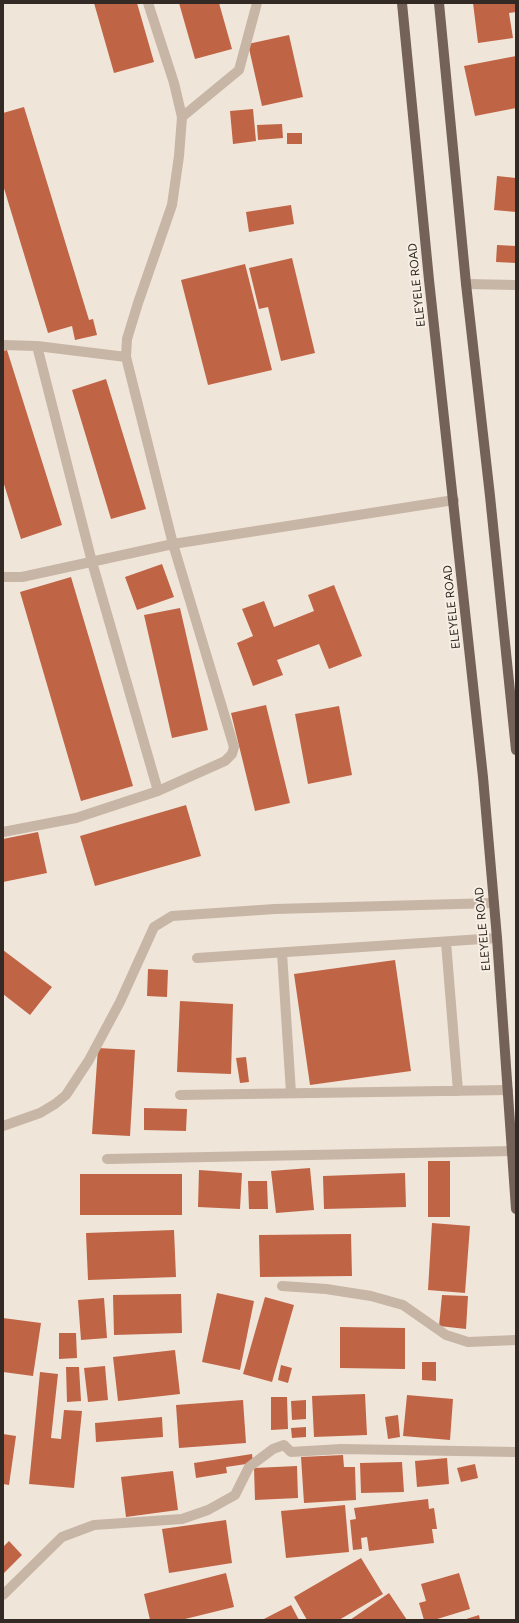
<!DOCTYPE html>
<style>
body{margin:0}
#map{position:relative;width:519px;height:1623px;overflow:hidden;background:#f0e5d9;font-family:Figtree,sans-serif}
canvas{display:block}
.frame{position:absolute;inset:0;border:4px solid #332a26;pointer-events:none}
</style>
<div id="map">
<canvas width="519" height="1623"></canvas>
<div class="frame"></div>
</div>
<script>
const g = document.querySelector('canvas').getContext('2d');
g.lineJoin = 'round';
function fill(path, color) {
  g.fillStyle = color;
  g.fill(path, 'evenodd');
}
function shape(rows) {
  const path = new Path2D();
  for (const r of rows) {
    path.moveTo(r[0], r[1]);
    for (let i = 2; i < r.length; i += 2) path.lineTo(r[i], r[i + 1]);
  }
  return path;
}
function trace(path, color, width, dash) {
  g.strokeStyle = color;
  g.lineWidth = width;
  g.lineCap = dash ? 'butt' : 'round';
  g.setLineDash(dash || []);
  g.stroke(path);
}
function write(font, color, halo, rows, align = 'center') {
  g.font = font + ' Figtree,sans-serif';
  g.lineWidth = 4;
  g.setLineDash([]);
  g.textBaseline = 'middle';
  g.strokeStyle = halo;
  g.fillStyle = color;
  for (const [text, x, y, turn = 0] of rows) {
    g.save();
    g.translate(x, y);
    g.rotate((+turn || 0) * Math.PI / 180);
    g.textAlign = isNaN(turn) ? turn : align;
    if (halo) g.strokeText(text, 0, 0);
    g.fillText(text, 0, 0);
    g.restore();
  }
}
fill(shape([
 [94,3,137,3,154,62,114,73],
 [179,3,219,3,232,49,195,59],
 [473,3,516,3,516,12,509,13,513,38,478,43],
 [289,35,303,97,262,106,248,44],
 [516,56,516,108,475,116,464,66],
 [24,107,89,320,93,319,97,335,75,340,72,326,48,333,3,185,3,113],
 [253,109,256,141,233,144,230,111],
 [282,124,283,138,258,140,257,125],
 [287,133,302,133,302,144,287,144],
 [497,176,516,178,516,212,494,210],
 [291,205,294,224,249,232,246,212],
 [497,245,516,246,516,263,496,262],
 [292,258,315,353,281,361,268,307,259,309,249,268],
 [245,264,272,370,208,385,181,280],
 [7,350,62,525,21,539,3,481,3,351],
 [106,379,146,509,111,519,72,390],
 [162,564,174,597,137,610,125,577],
 [71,577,133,786,81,801,20,592],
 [334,585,362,656,329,669,319,644,277,660,283,675,253,686,237,643,253,636,242,609,264,601,274,627,314,611,308,595],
 [180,608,208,730,172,738,144,615],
 [266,705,290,803,255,811,231,713],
 [339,706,352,775,308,784,295,714],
 [186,805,201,856,95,886,80,836],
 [38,832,47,873,3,882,3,839],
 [3,950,52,987,30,1015,3,994],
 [395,960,411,1071,310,1085,294,974],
 [148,969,168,970,167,997,147,996],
 [180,1001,233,1004,231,1074,177,1072],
 [98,1048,135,1050,130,1136,92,1134],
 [246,1057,249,1082,240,1083,236,1058],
 [144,1108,187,1109,186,1131,144,1130],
 [428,1161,450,1161,450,1217,428,1217],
 [310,1168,314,1210,276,1213,271,1171],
 [199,1170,242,1173,240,1209,198,1207],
 [405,1173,406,1207,324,1209,323,1176],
 [80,1174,182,1174,182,1215,80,1215],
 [248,1181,267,1181,268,1209,249,1209],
 [432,1223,470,1226,465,1293,428,1290],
 [174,1230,176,1277,88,1280,86,1233],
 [351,1234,352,1276,260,1277,259,1235],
 [217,1293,254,1301,240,1370,202,1362],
 [181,1294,182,1333,114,1335,113,1295],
 [442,1295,468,1296,466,1329,439,1326],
 [265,1297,294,1305,272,1382,243,1374],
 [104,1298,107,1338,81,1340,78,1300],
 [3,1318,41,1323,33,1376,3,1372],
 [340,1327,405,1328,405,1369,340,1368],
 [59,1333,76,1333,77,1358,59,1359],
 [175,1350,180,1394,118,1401,113,1357],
 [422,1362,436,1362,436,1381,422,1380],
 [281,1365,292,1368,288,1383,278,1380],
 [105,1366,108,1400,88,1402,84,1368],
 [66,1367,79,1367,81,1401,67,1402],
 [40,1372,58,1374,51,1438,61,1439,64,1410,82,1411,74,1488,29,1484],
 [365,1394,367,1435,314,1437,312,1396],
 [407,1395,453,1399,450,1440,403,1436],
 [271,1397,287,1397,288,1429,271,1430],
 [243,1400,246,1443,179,1448,176,1405],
 [306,1400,306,1419,292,1420,291,1401],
 [398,1415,400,1437,388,1439,385,1417],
 [162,1417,163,1437,96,1442,95,1423],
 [306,1427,306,1437,292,1438,291,1428],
 [3,1434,16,1436,9,1485,3,1484],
 [252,1454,253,1463,226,1467,227,1473,196,1478,194,1463],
 [343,1455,344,1467,355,1467,356,1500,304,1503,301,1457],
 [447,1458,449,1484,417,1487,415,1461],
 [402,1462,404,1492,361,1493,360,1463],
 [475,1464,478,1478,461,1482,457,1468],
 [297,1466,298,1498,255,1500,254,1468],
 [173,1471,178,1510,126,1517,121,1477],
 [428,1499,429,1509,434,1508,437,1529,432,1529,434,1543,369,1551,367,1537,361,1538,362,1549,353,1550,350,1520,356,1519,354,1508],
 [345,1505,349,1552,286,1558,281,1511],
 [226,1520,232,1563,169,1573,162,1529],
 [9,1541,22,1555,3,1574,3,1547],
 [361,1558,383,1594,339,1620,307,1620,294,1597],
 [226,1573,234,1607,181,1620,150,1620,144,1594],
 [459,1573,470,1609,434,1620,424,1620,419,1603,426,1601,421,1584],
 [389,1593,407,1620,350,1620],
 [291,1605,299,1620,262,1620],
 [479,1615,480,1620,463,1620]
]), '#c06446');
trace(shape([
 [446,942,458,1091],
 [282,953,291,1093],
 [197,958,497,938],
 [180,1095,508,1090],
 [282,1286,326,1289,371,1296,403,1305,446,1335,468,1342,516,1340]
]), '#c7b5a5', 10);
trace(shape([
 [182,117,239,70,257,3],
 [466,284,516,285],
 [3,345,37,346,126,357],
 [37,346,92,562,158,791],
 [3,577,22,577,173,544,454,500],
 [3,832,76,818,158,791,225,761,232,754,234,747,173,544,126,357,127,339,138,303,172,205,179,156,182,117,174,83,148,3],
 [3,1126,40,1113,55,1104,66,1095,89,1060,120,1002,154,927,172,916,275,909,494,903],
 [107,1159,513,1151],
 [3,1595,62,1537,94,1525,182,1519,208,1510,235,1495,249,1467,273,1449,284,1445,291,1452,341,1449,516,1452]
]), '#c7b5a5', 10);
trace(shape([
 [402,3,429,280,483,777,497,938,516,1209],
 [439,3,466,284,490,496,516,750]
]), '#746158', 10);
write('12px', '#332a26', '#f8efe4', [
 ["ELEYELE ROAD",417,285,-96],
 ["ELEYELE ROAD",452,607,-96],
 ["ELEYELE ROAD",483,929,-95]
]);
</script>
